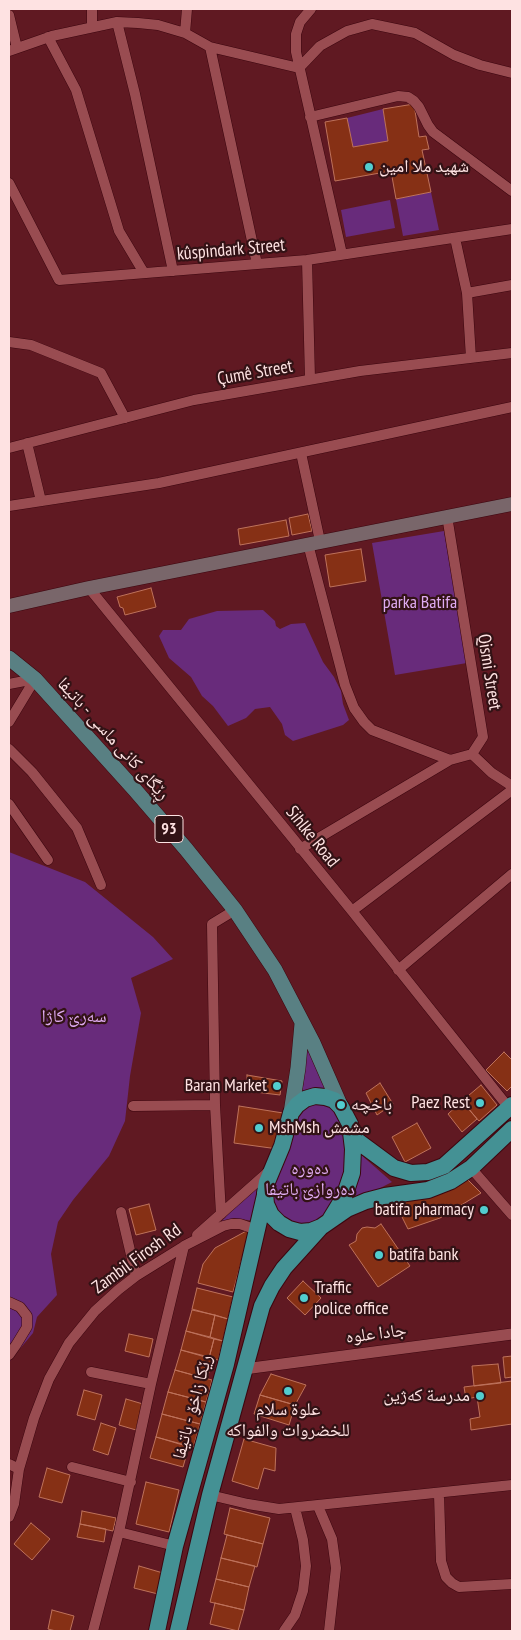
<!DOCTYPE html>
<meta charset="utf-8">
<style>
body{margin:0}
#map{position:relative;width:521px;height:1640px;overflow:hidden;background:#601922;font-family:"PT Sans Narrow",sans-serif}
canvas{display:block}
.frame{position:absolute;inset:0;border:10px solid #fee2e2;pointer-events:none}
</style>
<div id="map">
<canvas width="521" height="1640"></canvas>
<div class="frame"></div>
</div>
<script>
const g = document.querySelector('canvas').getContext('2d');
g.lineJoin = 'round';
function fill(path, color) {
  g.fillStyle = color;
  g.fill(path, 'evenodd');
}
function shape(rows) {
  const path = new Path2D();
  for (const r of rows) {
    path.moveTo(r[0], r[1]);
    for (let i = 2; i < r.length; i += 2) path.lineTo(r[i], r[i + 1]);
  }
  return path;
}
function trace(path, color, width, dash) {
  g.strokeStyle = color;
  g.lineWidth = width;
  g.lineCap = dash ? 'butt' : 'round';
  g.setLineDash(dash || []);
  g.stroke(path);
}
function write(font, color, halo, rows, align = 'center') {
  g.font = font + ' "PT Sans Narrow","Noto Naskh Arabic",sans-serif';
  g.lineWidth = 4.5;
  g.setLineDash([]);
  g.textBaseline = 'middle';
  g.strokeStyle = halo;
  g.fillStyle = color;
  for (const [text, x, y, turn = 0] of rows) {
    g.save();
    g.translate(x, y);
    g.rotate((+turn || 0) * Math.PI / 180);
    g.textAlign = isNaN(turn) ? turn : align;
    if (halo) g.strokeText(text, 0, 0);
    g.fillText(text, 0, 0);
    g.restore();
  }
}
fill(shape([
 [383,109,388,141,353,147,347,118],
 [431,192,439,230,403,236,396,199],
 [390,200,395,228,346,237,341,210],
 [444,531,467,663,395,675,372,543],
 [263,610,275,621,276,626,280,629,291,624,305,623,323,662,334,677,341,691,343,704,349,720,343,725,293,741,285,735,282,724,270,707,255,709,246,718,228,726,213,706,202,696,191,677,169,658,159,636,163,630,181,630,189,619,217,611],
 [9,852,85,882,153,937,173,959,131,978,141,1013,130,1076,125,1121,109,1156,73,1200,58,1222,51,1254,57,1295,37,1317,33,1333,9,1362],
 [308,1045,331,1092,302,1094],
 [317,1103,329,1104,340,1118,346,1135,347,1168,330,1211,315,1223,300,1227,276,1215,271,1189,296,1116,306,1106],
 [359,1153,392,1182,347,1205],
 [262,1184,254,1221,234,1218,221,1222,232,1210]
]), '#682b7b');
const building = shape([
 [414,104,419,137,426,136,429,149,422,150,431,192,396,199,391,171,335,181,325,122,347,118,353,147,388,141,383,109,414,104],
 [308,514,312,531,292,535,289,518,308,514],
 [286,520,289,536,240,545,238,529,286,520],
 [361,549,366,581,330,587,325,555,361,549],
 [151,588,156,607,125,615,123,608,120,607,117,597,151,588],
 [504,1052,512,1060,512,1086,507,1091,486,1070,504,1052],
 [247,1075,282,1081,280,1095,247,1091,247,1075],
 [380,1083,393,1104,377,1115,366,1093,380,1083],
 [481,1085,497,1105,479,1121,462,1101,481,1085],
 [462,1101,477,1119,462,1132,448,1114,462,1101],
 [239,1106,283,1113,278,1149,234,1143,239,1106],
 [417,1123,431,1148,405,1162,392,1137,417,1123],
 [465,1177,481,1193,440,1218,408,1229,395,1203,438,1190,465,1177],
 [149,1204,156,1230,136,1235,129,1209,149,1204],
 [381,1224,410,1266,378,1287,349,1245,356,1241,357,1234,362,1228,367,1227,375,1228,381,1224],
 [250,1229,233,1292,198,1283,203,1264,215,1248,250,1229],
 [303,1281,321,1298,305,1315,287,1298,303,1281],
 [197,1288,233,1297,228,1319,192,1309,197,1288],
 [192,1310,215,1315,210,1337,186,1331,192,1310],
 [215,1315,228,1319,223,1341,210,1337,215,1315],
 [186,1331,214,1339,209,1358,181,1350,186,1331],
 [129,1334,153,1339,149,1357,125,1351,129,1334],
 [214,1339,223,1341,218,1360,209,1358,214,1339],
 [181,1350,213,1358,207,1379,175,1370,181,1350],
 [512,1356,512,1377,505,1378,503,1357,512,1356],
 [498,1364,501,1383,474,1386,472,1366,498,1364],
 [175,1370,212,1380,206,1402,168,1392,175,1370],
 [271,1374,306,1385,295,1405,260,1395,271,1374],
 [512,1381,512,1424,471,1430,470,1419,480,1417,477,1397,466,1399,464,1387,512,1381],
 [84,1390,102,1395,95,1420,77,1415,84,1390],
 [168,1392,206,1402,200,1424,162,1414,168,1392],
 [260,1395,295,1405,289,1425,254,1414,260,1395],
 [126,1399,143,1404,136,1430,119,1425,126,1399],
 [162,1414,200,1424,193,1448,156,1437,162,1414],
 [101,1423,116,1428,108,1455,93,1450,101,1423],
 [156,1437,189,1446,183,1467,150,1458,156,1437],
 [244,1439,276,1448,275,1471,264,1468,258,1489,232,1481,244,1439],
 [47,1468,70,1475,62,1503,39,1497,47,1468],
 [146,1482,179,1490,169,1532,136,1524,146,1482],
 [230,1508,270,1518,263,1544,224,1534,230,1508],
 [82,1511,116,1518,113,1531,80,1524,82,1511],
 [31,1523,50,1539,32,1560,14,1544,31,1523],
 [80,1524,106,1529,104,1542,77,1537,80,1524],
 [227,1535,263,1544,257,1567,221,1558,227,1535],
 [221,1558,255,1566,249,1587,216,1579,221,1558],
 [139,1566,163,1573,158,1594,134,1588,139,1566],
 [216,1579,249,1587,244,1610,210,1602,216,1579],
 [215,1603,244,1610,238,1631,210,1624,215,1603],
 [52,1610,74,1616,70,1631,56,1631,48,1629,52,1610]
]);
fill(building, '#863015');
trace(building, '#be725b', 1);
const minor = shape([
 [92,9,92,27],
 [311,9,300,22,296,34,296,52,342,254],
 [9,15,17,48],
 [117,22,135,94,173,271],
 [185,33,187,9],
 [48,37,76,90,119,231,144,273],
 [210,47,257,264],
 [9,51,52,36,117,22,138,23,158,25,185,33,210,47,299,68,320,46,347,31,372,24,415,33,454,55,480,65,512,73],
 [310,117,398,96,408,97,414,101,419,107,428,125,433,132,512,191],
 [9,183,59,280,307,260,512,229],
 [455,238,467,293,471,358],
 [307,260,310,379],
 [467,293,512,285],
 [9,342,31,345,101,373,125,418],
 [27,443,41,501],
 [9,448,194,400,360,371,512,353],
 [301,453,320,541],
 [9,506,159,483,512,407],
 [308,544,345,685,354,708,364,722,372,730,450,760],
 [89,588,352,911,509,1108],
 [9,684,35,679],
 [9,722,35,679],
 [9,749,32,772,77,828,101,885],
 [472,754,492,773,512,786],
 [9,804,48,860],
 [300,849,450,760,472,754,483,737,447,516],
 [352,911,512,790],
 [398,970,512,874],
 [133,1106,215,1105],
 [471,1168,512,1215],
 [121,1212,136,1276],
 [221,1214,215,1105,212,924,235,910],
 [197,1235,268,1172],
 [9,1302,20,1307,27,1316,27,1327,16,1345,9,1355],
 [91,1372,151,1384],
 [9,1464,19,1469],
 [72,1467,131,1482],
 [439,1494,441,1561,446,1577,452,1583,459,1587,512,1584],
 [210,1495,248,1504,279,1509,512,1485],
 [318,1506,332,1539,336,1568,329,1631],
 [9,1517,14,1504,19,1469,34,1418,49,1379,69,1343,95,1311,118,1290,136,1276,186,1245],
 [119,1532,175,1546],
 [93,1631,119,1532,151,1384,184,1246,223,1226,231,1224,240,1224,257,1230],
 [284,1631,295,1615,303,1591,306,1566,303,1540,295,1508]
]);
const tertiary = shape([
 [244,1369,512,1334]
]);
const secondary = shape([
 [9,606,89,588,512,504]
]);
const primary = shape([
 [9,658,35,679,135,790,186,849,235,910,275,970,313,1043,341,1107],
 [291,1113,298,1068,302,1024]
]);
const trunk = shape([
 [352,1137,394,1168,411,1173,428,1172,444,1166,512,1105],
 [330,1220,344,1197,352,1173,353,1149,350,1124,341,1107,334,1100,325,1097,315,1096,305,1099,297,1105,291,1113,282,1146,267,1182,265,1193,266,1204,271,1215,279,1223,289,1229,300,1232,311,1231,321,1227,347,1209,366,1201,385,1196,428,1190,451,1181,471,1168,512,1129],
 [157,1631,175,1546,226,1364,265,1195],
 [178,1631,210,1495,262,1306,272,1286,284,1268,321,1227]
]);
trace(minor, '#3c060f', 11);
trace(tertiary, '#3c060f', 12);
trace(secondary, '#3c060f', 15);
trace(primary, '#3c060f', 16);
trace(trunk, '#3c060f', 18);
trace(minor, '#994c51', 10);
trace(tertiary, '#994c51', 11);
trace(secondary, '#79666a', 14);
trace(primary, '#598083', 15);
trace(trunk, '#449194', 16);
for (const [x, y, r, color] of [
 [369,167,5,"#52cdcf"],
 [277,1086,5,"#52cdcf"],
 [480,1103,5,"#52cdcf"],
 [341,1105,5,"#52cdcf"],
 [259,1128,5,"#52cdcf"],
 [484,1210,5,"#52cdcf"],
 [379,1255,5,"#52cdcf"],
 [304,1298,5,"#52cdcf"],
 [288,1391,5,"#52cdcf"],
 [480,1396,5,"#52cdcf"]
]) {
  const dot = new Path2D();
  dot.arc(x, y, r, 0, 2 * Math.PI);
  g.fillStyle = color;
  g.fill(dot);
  trace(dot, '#321215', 2);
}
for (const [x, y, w] of [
 [169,829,28]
]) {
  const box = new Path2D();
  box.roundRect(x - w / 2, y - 13.5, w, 27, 4);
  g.fillStyle = '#321215';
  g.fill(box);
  trace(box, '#fee2e2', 1);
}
write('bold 16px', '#fee2e2', null, [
 ["93",169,829]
]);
write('18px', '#fee2e2', '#321215', [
 ["شهيد ملا امين",379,167],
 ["Baran Market",267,1086,"right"],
 ["Paez Rest",470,1103,"right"],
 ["باخچە",351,1105],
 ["MshMsh مشمش",269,1128],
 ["batifa pharmacy",474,1210,"right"],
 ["batifa bank",389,1255],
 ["Traffic",314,1288],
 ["police office",314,1309],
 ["مدرسة كه‌ژين",470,1396,"right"],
 ["علوة سلام",288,1410,"center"],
 ["للخضروات والفواكه",288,1431,"center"]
], 'left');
write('18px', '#fee2e2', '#321215', [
 ["kûspindark Street",231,250,-5],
 ["Çumê Street",255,373,-10],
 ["Qismi Street",489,672,81],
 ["ڕێگای کانی ماسی - باتيفا",113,739,48],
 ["Sihlke Road",312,837,51],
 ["Zambil Firosh Rd",137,1259,-36],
 ["جادا علوه",376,1334,-7],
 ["رێکا زاخۆ - باتیفا",193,1407,-75]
]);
write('18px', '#dfabf1', '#321215', [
 ["parka Batifa",420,603],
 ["سەرێ کاژا",74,1017],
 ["ده‌وره‌",310,1169],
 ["ده‌روازێ باتيفا",310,1190]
]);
</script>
